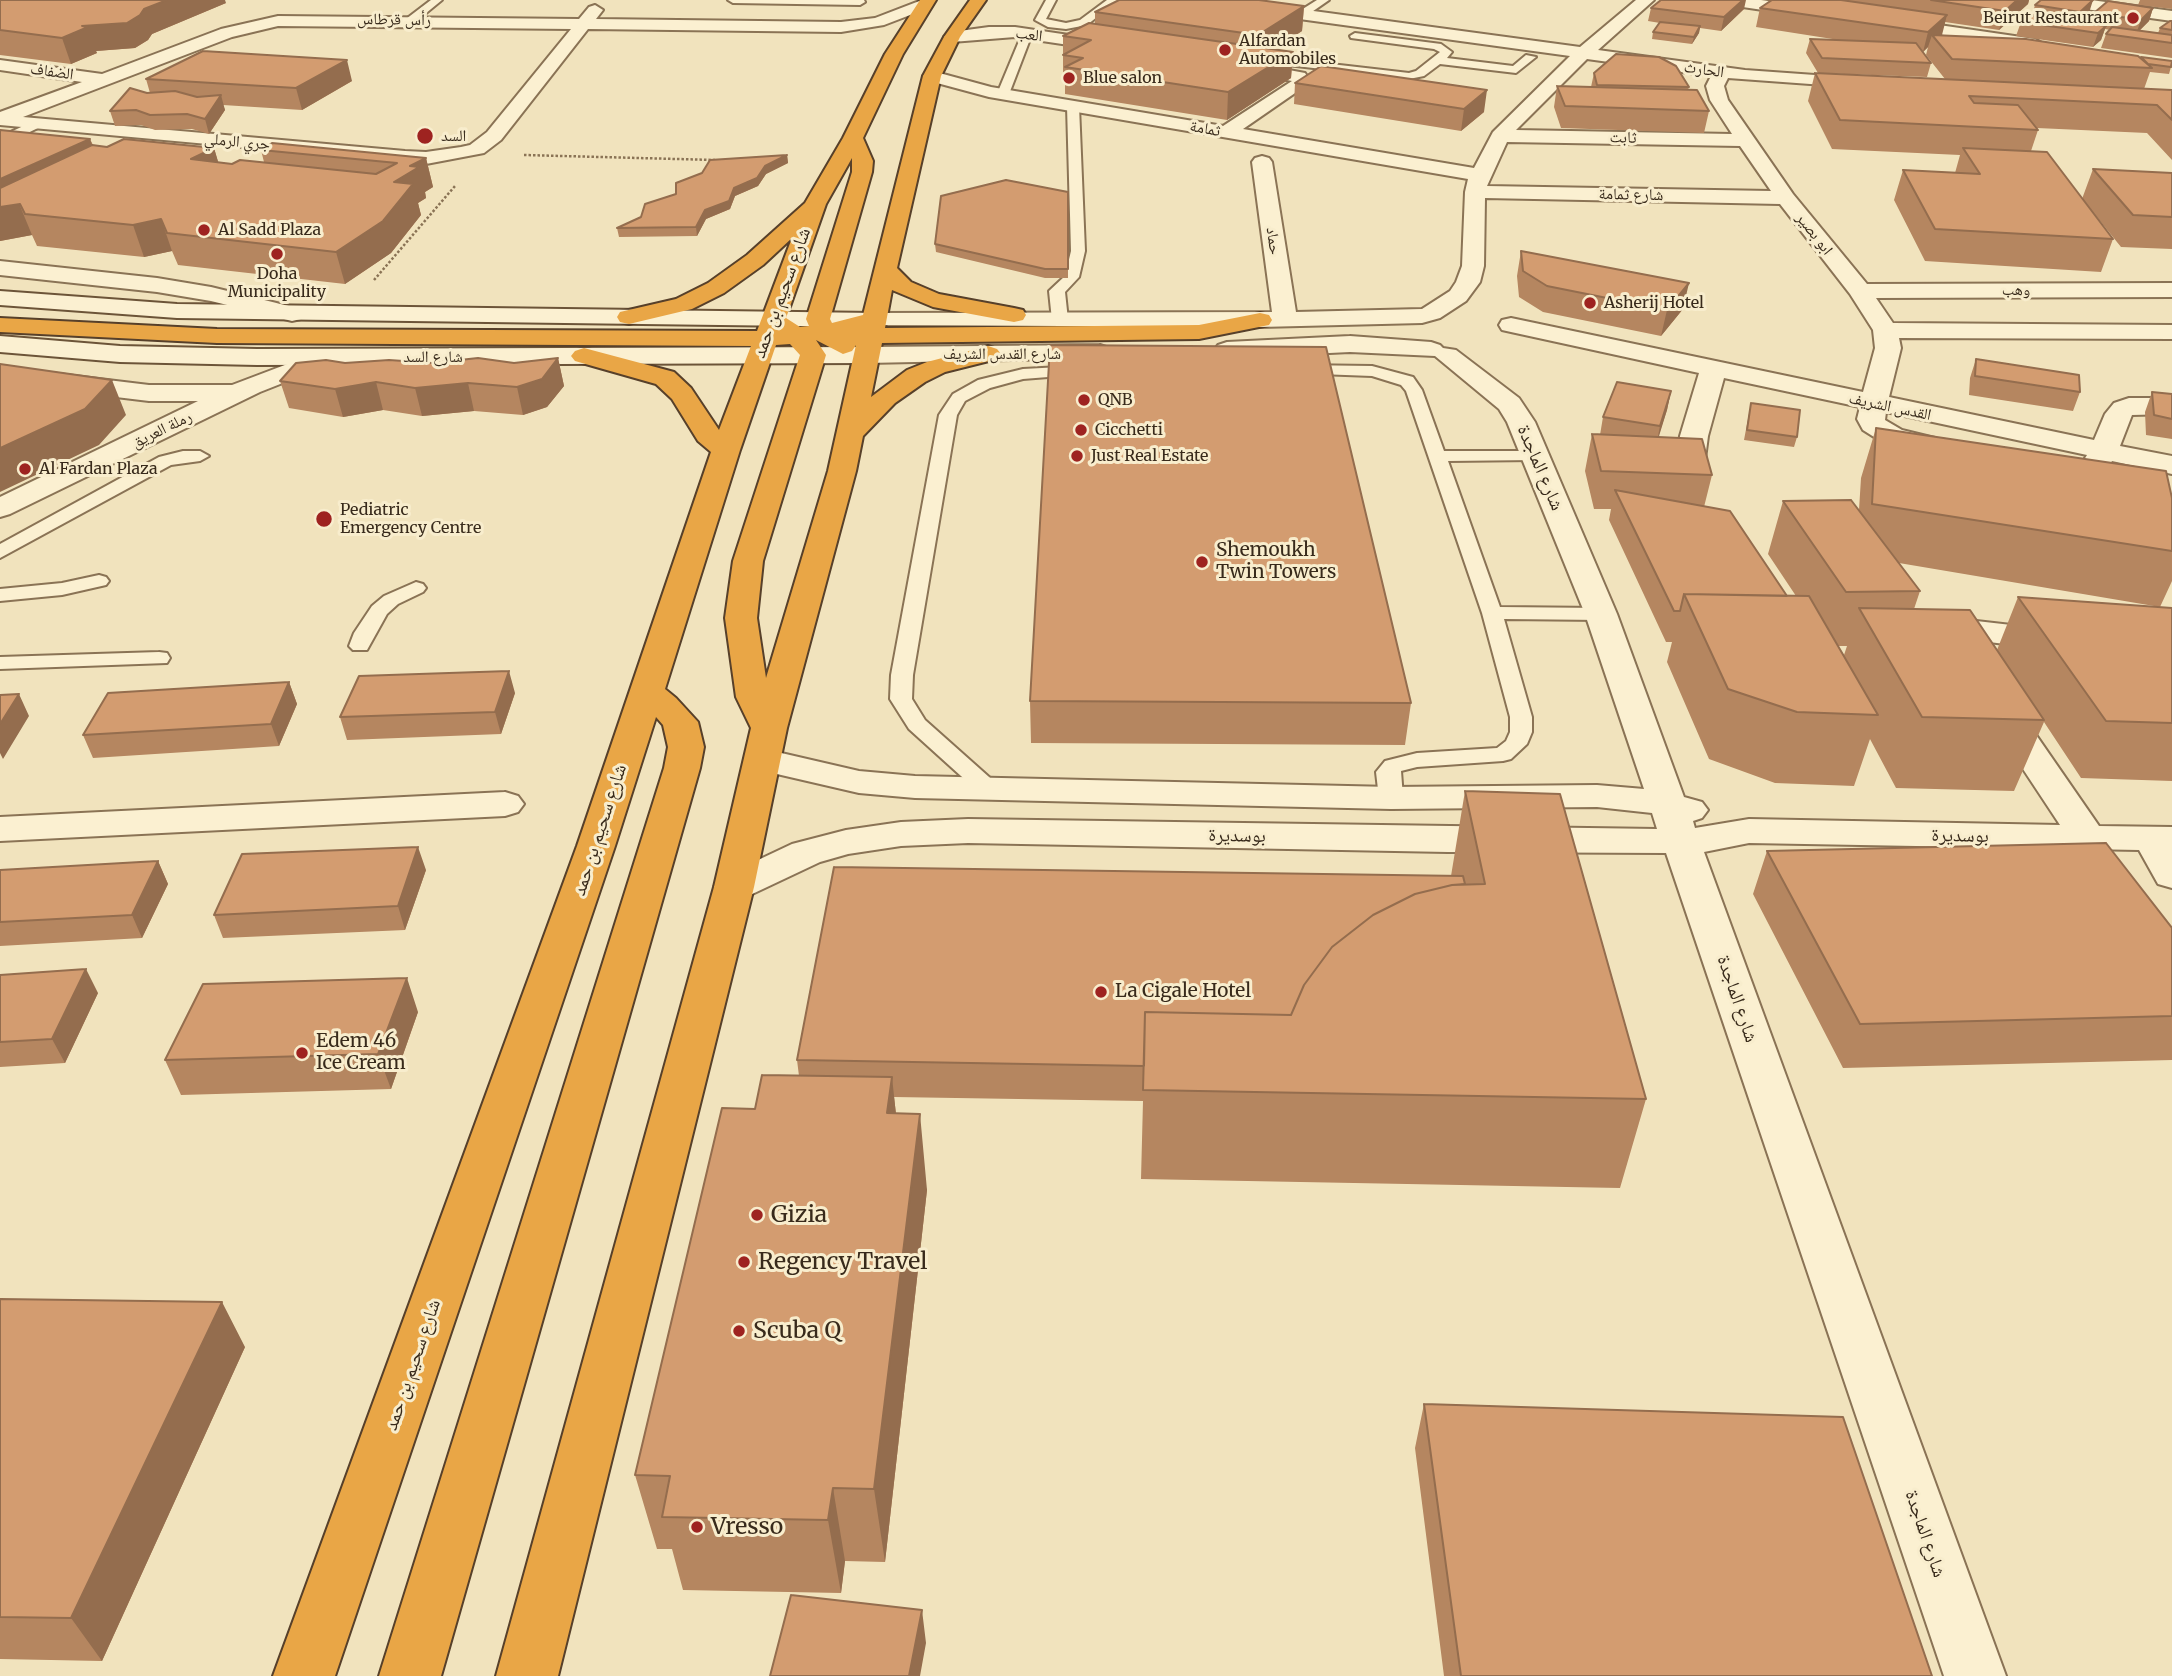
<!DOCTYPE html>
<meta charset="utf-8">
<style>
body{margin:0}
canvas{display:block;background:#f1e3bd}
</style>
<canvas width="2172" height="1676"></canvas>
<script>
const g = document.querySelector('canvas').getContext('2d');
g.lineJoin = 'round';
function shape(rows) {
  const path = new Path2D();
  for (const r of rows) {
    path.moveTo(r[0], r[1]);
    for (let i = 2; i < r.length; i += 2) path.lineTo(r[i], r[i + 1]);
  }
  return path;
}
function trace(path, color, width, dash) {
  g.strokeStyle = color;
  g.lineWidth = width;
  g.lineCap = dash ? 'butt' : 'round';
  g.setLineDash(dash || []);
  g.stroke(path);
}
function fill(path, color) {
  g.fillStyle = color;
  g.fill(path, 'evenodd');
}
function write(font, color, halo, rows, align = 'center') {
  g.font = font + ' Merriweather,"Noto Naskh Arabic",serif';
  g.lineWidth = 6;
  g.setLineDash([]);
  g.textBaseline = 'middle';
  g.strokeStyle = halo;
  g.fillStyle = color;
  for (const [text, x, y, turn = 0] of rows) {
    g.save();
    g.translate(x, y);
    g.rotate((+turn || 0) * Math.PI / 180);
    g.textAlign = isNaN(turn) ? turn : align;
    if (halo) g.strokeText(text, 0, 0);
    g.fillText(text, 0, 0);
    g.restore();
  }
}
const lane = shape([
 [431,0,442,0,414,23,406,23,406,19,431,0],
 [728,0,864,0,865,2,860,5,733,3,728,0],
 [1046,0,1056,0,1046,19,1066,23,1080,20,1107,0,1118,0,1087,25,1066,29,1048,27,1035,20,1046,0],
 [1317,0,1329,0,1306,16,1298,16,1298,12,1317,0],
 [1027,31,1032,34,1009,94,999,96,997,94,1022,34,1027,31],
 [1355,33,1441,44,1452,52,1447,58,1513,66,1526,55,1536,57,1516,73,1440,64,1424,76,1409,79,1270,63,1264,60,1270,57,1409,73,1416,71,1440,52,1434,49,1351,38,1350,36,1355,33],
 [1073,102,1079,106,1085,251,1079,277,1065,292,1068,320,1060,325,1052,320,1049,291,1065,276,1071,251,1067,106,1073,102],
 [36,120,40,121,40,127,9,142,18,146,18,152,0,149,0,137,36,120],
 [1298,365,1372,366,1413,377,1422,390,1444,451,1541,451,1544,455,1535,460,1448,461,1500,607,1601,608,1608,610,1611,614,1608,618,1601,620,1504,619,1532,717,1532,732,1527,744,1511,759,1503,761,1417,767,1401,771,1403,798,1399,803,1391,805,1383,803,1379,798,1376,772,1385,761,1417,753,1497,748,1506,741,1510,732,1510,717,1482,613,1406,391,1401,385,1372,376,1292,373,1290,370,1292,367,1298,365],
 [1080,366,1088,371,1086,374,1023,379,990,388,965,401,957,415,913,675,912,699,925,720,998,785,1002,790,998,795,990,797,982,795,909,729,890,699,891,675,939,415,953,394,978,380,1023,369,1080,366],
 [183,451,200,451,209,456,200,461,171,465,0,558,0,544,159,457,183,451],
 [99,575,106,577,109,581,106,585,62,595,0,601,0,589,62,583,99,575],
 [416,582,423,584,426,588,423,592,398,604,387,614,367,650,353,650,349,646,354,633,372,606,384,596,416,582],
 [159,652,167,653,170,658,167,663,0,669,0,657,159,652]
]);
const street = shape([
 [922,0,931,1,933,4,931,7,884,25,841,32,588,29,501,140,484,153,426,164,0,125,0,112,82,82,0,70,0,60,102,74,221,29,278,16,579,19,589,7,595,5,603,10,596,19,841,22,875,18,922,0],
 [278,26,571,29,487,132,470,145,461,147,426,152,405,151,23,117,232,37,278,26],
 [1189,0,1232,0,1580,47,1636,0,1654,0,1598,50,1745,70,1871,79,1874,83,1871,87,1865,88,1728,78,1724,86,1728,100,1793,194,1867,284,2172,283,2172,297,1876,298,1893,323,2172,325,2172,339,1899,338,1901,348,1889,397,2094,440,2105,414,2114,403,2129,398,2172,398,2172,414,2132,415,2120,446,2172,456,2172,474,2112,461,2103,475,2077,483,2053,480,2043,477,2039,471,2043,465,2053,462,2076,465,2082,463,2087,455,1886,412,1885,420,1902,430,1935,438,1939,444,1935,450,1925,452,1882,442,1863,430,1857,419,1860,407,1724,378,1708,436,1703,474,1699,480,1689,483,1679,480,1675,474,1680,436,1699,373,1511,332,1502,330,1499,325,1502,320,1511,318,1863,392,1875,348,1873,330,1850,294,1780,204,1485,198,1484,266,1480,282,1466,301,1440,318,1422,323,1260,327,866,325,863,320,866,315,875,313,1272,312,1252,162,1255,158,1262,156,1269,158,1272,162,1296,312,1422,309,1450,291,1456,282,1462,266,1465,192,1468,179,989,97,926,80,923,76,932,71,991,87,1223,126,1292,81,1235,70,1232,66,1235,62,1241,61,1305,73,1311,82,1243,129,1474,168,1493,132,1570,56,1197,5,1189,0],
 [1587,59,1711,76,1706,86,1710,100,1732,134,1516,130,1587,59],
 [1507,142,1740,146,1771,191,1487,186,1507,142],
 [1721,0,1761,0,1817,8,1825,13,1817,18,1729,5,1721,0],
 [2048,0,2091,0,2172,11,2172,21,2056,5,2048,0],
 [1891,18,2035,39,2043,44,2035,49,1885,26,1883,23,1885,20,1891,18],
 [989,27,1015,27,1116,42,1125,47,1116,52,1015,37,952,42,944,37,952,32,989,27],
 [0,261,157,278,211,287,301,309,304,314,301,319,292,321,211,301,157,292,0,275,0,261],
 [1350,336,1431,342,1440,345,1443,348,1456,350,1519,398,1535,422,1617,614,1684,797,1702,802,1708,810,1702,818,1693,821,1695,828,1749,819,2060,825,1984,710,1990,703,2002,699,2014,703,2099,826,2172,827,2172,888,2158,884,2139,850,1749,843,1704,852,2006,1676,1944,1676,1666,853,1448,852,968,843,901,846,848,854,820,862,748,896,734,900,720,896,714,887,720,878,792,844,846,830,901,822,968,819,1657,829,1652,813,1597,807,1391,809,915,798,859,793,751,768,746,760,751,752,764,749,859,771,915,776,1391,787,1597,785,1644,789,1585,614,1507,422,1499,409,1435,356,1350,352,1227,358,1218,355,1214,350,1218,345,1227,342,1350,336],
 [1100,345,1109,348,1113,353,1109,358,867,363,858,360,854,355,858,350,867,347,1100,345],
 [327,349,336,352,340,357,336,362,260,392,10,514,0,517,0,497,198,401,149,401,0,383,0,367,149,385,232,385,327,349],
 [1959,619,2055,630,2067,633,2072,640,2067,647,2055,650,1972,640,1978,649,1973,656,1961,659,1949,656,1936,636,1941,625,1959,619],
 [505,792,518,796,524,804,518,812,505,816,0,841,0,817,505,792]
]);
const secondary = shape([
 [0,291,177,304,875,313,884,315,887,320,884,325,875,327,177,318,0,305,0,291],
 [0,336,120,346,257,349,867,347,876,350,880,355,876,360,867,363,257,365,120,362,0,352,0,336]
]);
const highway = shape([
 [920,0,936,0,903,54,863,138,873,161,872,172,830,319,832,323,863,315,923,76,944,37,970,0,986,0,960,37,941,76,897,268,911,282,939,294,1014,308,1023,310,1026,315,1023,320,1014,322,933,307,892,290,885,328,1199,325,1260,313,1269,315,1272,320,1269,325,1199,339,882,343,871,397,907,370,927,362,988,346,997,349,1001,354,997,359,945,372,925,382,895,403,863,436,856,471,787,728,754,887,558,1676,496,1676,714,887,751,728,736,697,725,618,733,561,800,355,790,344,776,345,740,450,665,689,676,698,698,722,704,747,700,768,441,1676,379,1676,664,768,668,747,663,725,656,717,615,846,335,1676,273,1676,577,846,711,452,698,441,672,399,656,384,575,361,571,356,575,351,584,348,674,372,691,388,719,430,751,346,217,343,0,332,0,318,217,329,757,331,792,238,763,265,724,293,692,309,629,324,620,322,617,317,620,312,676,299,708,283,747,255,805,203,843,138,885,54,920,0],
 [852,158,852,172,806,319,809,326,800,327,786,318,826,204,852,158],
 [816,340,843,354,852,351,856,345,828,471,766,678,757,618,763,561,826,355,816,340]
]);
trace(lane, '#8a7355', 4);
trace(street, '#8a7355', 4);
trace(secondary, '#6c5438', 4);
trace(highway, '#57402a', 4);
trace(shape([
 [524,155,715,160],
 [374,280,455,186]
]), '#8a7355', 2.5, [2.5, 2]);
fill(lane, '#fbf0d1');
fill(street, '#fbf0d1');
fill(secondary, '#fbf0d1');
fill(highway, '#e9a646');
fill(shape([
 [0,0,226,3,152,34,148,40,135,48,96,51,97,53,71,64,0,55],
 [1772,0,2029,0,2028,4,1999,30,1945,22,1941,35,2141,58,2171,67,2169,74,2150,72,2144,89,2172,90,2172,160,2147,133,2037,128,2038,130,2031,151,2082,199,2093,169,2172,173,2172,249,2121,247,2092,211,2113,239,2101,272,1925,261,1894,200,1903,170,1955,173,1960,155,1832,149,1808,101,1815,73,1945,79,1926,55,1928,47,1923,52,1931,63,1927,77,1818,73,1806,53,1810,39,1839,40,1756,27,1760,8],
 [2140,0,2172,0,2172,9,2138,5],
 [2035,5,2089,13,2079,22,2091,24,2094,13,2153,8,2149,21,2139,31,2158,33,2160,28,2172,21,2172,58,2101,48,2106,34,2110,30,2105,29,2101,40,2093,47,2016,36,2021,22,2032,15],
 [1304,6,1302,31,1275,49,1293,52,1291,78,1227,120,1065,94,1065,82,1063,81,1063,36,1095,23,1095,12],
 [1651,8,1744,9,1721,31,1700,28,1699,33,1692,44,1652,39,1653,32,1660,23,1648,21],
 [1594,73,1689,87,1688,90,1709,111,1704,133,1561,128,1554,107,1557,86,1591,87],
 [146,79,352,81,302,110,223,105,225,110,209,134,192,129,155,130,141,125,115,126,110,111,147,93,150,93],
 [1295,83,1484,112,1461,131,1294,104],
 [0,130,90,139,93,145,107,147,214,148,218,162,232,164,264,162,261,150,426,158,433,187,425,192,426,198,418,203,421,215,391,253,345,284,178,265,172,251,144,257,37,246,32,235,0,241],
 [787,155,788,163,766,174,758,186,735,196,730,209,706,219,697,236,619,237,617,228],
 [1068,192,1068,278,1045,278,936,252,935,244],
 [1521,251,1683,309,1661,336,1543,312,1519,297,1517,276],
 [558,358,564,386,547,407,523,415,474,411,422,416,383,410,343,417,289,408,280,381,345,363,514,363],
 [1976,359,2080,392,2073,411,1969,395,1970,378],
 [1671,391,1667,410,1658,437,1712,475,1704,507,1787,596,1796,596,1768,554,1783,501,1859,510,1861,478,1876,428,2172,498,2172,581,2160,607,1899,563,1920,591,1914,609,1997,650,2018,597,2172,608,2172,781,2081,778,2044,722,2014,791,1896,788,1870,739,1854,786,1775,783,1709,759,1667,662,1672,642,1666,642,1609,520,1611,509,1594,509,1585,471,1592,434,1600,435,1603,417],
 [1838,646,1847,646,1844,655],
 [2152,392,2172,394,2172,439,2146,435,2145,412],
 [1751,403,1797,437,1794,447,1744,440],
 [289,682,297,704,279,746,93,758,83,735],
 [515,693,501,734,347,740,340,717],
 [1030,701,1411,703,1405,745,1031,743],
 [1465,791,1646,1099,1620,1188,1141,1179,1143,1101,894,1097,896,1114,927,1190,885,1562,845,1561,841,1593,683,1590,672,1549,657,1549,635,1475,755,1109,799,1076,797,1060,1451,876],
 [1767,851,2172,928,2172,1060,1843,1068,1753,894],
 [158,861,168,884,142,938,0,946,0,870],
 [426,870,405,930,223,938,214,915],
 [0,975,98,993,65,1063,0,1067],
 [418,1012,391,1089,181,1095,165,1060],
 [0,1299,245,1347,102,1661,0,1659],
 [1424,1404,1932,1676,1444,1676,1415,1448]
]), '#b58660');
fill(shape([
 [167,0,225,0,226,3,152,34,148,40,135,48,96,51,97,53,71,64,62,38,82,26,144,9],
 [1743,0,1746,0,1744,9,1721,31,1724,17],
 [2017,0,2029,0,2028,4,1999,30,2005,11],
 [2093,0,2089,13,2076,25,2080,12],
 [1304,6,1302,31,1256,61,1258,35],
 [2153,8,2149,21,2136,34,2141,20],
 [1947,15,1942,35,1932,35,1928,47,1923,52,1928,32],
 [1700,26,1699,33,1692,44,1694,37],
 [2106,26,2101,40,2093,47,2098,33],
 [1293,52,1291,78,1227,120,1228,92],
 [347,60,352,81,302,110,296,88],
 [1487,90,1484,112,1461,131,1464,109],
 [221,95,225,110,209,134,205,119],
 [90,139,101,169,20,206,32,235,0,241,0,179],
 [214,148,223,178,191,159],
 [787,155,788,163,766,174,758,186,735,196,730,209,706,219,697,236,696,227,705,210,734,188,765,166],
 [426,158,433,187,425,192,426,198,418,203,421,215,391,253,345,284,336,252,394,182,410,166],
 [161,219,172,251,144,257,133,225],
 [1689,283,1683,309,1661,336,1667,310],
 [558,358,564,386,547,407,523,415,517,387],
 [112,380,126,415,99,445,0,492,0,448],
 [376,382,383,410,343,417,335,389],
 [468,383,474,411,422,416,415,388],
 [1671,391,1667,410,1656,446,1660,426],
 [509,671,515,693,501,734,495,712],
 [289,682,297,704,279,746,271,724],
 [19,694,29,716,3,759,0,753,0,724],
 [418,847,426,870,405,930,398,906],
 [158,861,168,884,142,938,132,915],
 [86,969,98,993,65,1063,52,1039],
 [407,978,418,1012,391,1089,378,1054],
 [892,1077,900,1152,887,1113],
 [920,1114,927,1190,885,1562,874,1489],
 [222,1302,245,1347,102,1661,71,1618],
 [833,1488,845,1561,841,1593,828,1520],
 [922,1610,926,1643,920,1676,909,1676]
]), '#946d4e');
const building = shape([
 [0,0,167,0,144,9,140,15,127,23,82,26,88,27,62,38,0,30,0,0],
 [1119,0,1259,0,1304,6,1258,35,1095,12,1119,0],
 [1661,0,1743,0,1724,17,1651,8,1661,0],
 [1772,0,1841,0,1947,15,1928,32,1760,8,1772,0],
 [1931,0,2017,0,2005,11,1931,0],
 [2041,0,2093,0,2080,12,2035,5,2041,0],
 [2108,1,2153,8,2141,20,2094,13,2108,1],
 [2029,15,2106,26,2098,33,2021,22,2029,15],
 [2170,21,2172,21,2172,30,2160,28,2170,21],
 [1660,22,1700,26,1694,37,1653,32,1660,22],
 [1089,23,1293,52,1228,92,1065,67,1083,58,1063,55,1091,40,1063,36,1089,23],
 [2112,27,2172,35,2172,43,2106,34,2112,27],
 [1932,35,2026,39,2138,56,2152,68,1952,59,1932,35],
 [1810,39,1916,43,1931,63,1822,58,1810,39],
 [203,51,347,60,296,88,146,79,203,51],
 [1616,54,1659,57,1676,66,1689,87,1597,85,1594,73,1616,54],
 [2141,57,2172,61,2171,67,2148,64,2141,57],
 [1321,66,1487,90,1464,109,1295,83,1321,66],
 [1815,73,2172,90,2172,120,2157,105,1969,96,1974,103,2018,105,2038,130,1840,120,1815,73],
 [1557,86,1697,90,1709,111,1565,106,1557,86],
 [130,88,147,93,175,91,197,97,221,95,205,119,187,114,150,115,136,110,110,111,130,88],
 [0,130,90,139,0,179,0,130],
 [124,139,214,148,191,159,232,164,240,160,376,174,397,163,261,150,272,143,426,158,410,166,419,167,394,182,413,184,383,221,336,252,167,233,161,219,133,225,25,214,20,204,0,207,0,188,92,145,107,147,124,139],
 [1963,148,2047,152,2113,239,1935,229,1903,170,1980,174,1963,148],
 [787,155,765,166,757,178,734,188,729,201,705,210,696,227,617,228,641,217,645,204,676,194,676,183,702,173,710,160,787,155],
 [2093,169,2172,173,2172,217,2133,215,2093,169],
 [1006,180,1068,192,1068,269,1045,269,935,244,941,196,1006,180],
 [1521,251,1689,283,1667,310,1547,286,1523,271,1521,251],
 [1050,345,1326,347,1411,703,1030,701,1050,345],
 [478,358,514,363,558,358,542,379,517,387,468,383,415,388,376,382,335,389,280,381,296,363,326,360,345,363,389,360,432,363,478,358],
 [1976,359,2079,375,2080,392,1975,376,1976,359],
 [0,364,112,380,85,409,0,448,0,364],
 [1617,382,1671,391,1660,426,1603,417,1617,382],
 [2152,392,2172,394,2172,419,2154,415,2152,392],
 [1751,403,1800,410,1797,437,1747,430,1751,403],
 [1876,428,2166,471,2172,498,2172,551,1872,504,1876,428],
 [1592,434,1702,439,1712,475,1601,471,1592,434],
 [1615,490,1730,511,1787,596,1684,594,1680,611,1674,611,1615,490],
 [1851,500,1920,591,1846,592,1783,501,1851,500],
 [1684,594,1809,596,1878,715,1797,712,1728,689,1684,594],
 [2018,597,2172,608,2172,723,2106,721,2018,597],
 [1859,608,1970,610,2044,720,1922,717,1859,608],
 [509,671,495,712,340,717,359,676,509,671],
 [289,682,271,724,83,735,108,693,289,682],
 [19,694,0,724,0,695,19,694],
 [1465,791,1560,794,1646,1099,1143,1090,1145,1012,1291,1015,1304,985,1332,947,1373,915,1415,894,1452,885,1485,884,1465,791],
 [2106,843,2172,928,2172,1016,1860,1024,1767,851,2106,843],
 [418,847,398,906,214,915,242,854,418,847],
 [158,861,132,915,0,922,0,870,158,861],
 [834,867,1463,876,1465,884,1452,885,1415,894,1373,915,1332,947,1304,985,1291,1015,1145,1012,1144,1066,797,1060,834,867],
 [86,969,52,1039,0,1042,0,975,86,969],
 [407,978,378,1054,165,1060,203,984,407,978],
 [762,1075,892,1077,887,1113,920,1114,874,1489,833,1488,828,1520,662,1517,670,1476,635,1475,722,1108,755,1109,762,1075],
 [0,1299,222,1302,71,1618,0,1617,0,1299],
 [1424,1404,1843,1417,1932,1676,1461,1676,1424,1404],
 [791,1595,922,1610,909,1676,770,1676,791,1595]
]);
fill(building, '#d39c70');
trace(building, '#946d4e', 2);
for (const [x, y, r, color] of [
 [2133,18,7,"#9e2320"],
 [1225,50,7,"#9e2320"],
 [1069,78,7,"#9e2320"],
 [425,136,9,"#9e2320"],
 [204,230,7,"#9e2320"],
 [277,254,7,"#9e2320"],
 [1590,303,7,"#9e2320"],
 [1084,400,7,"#9e2320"],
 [1081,430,7,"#9e2320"],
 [1077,456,7,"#9e2320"],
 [25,469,7,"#9e2320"],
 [324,519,9,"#9e2320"],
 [1202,562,7,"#9e2320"],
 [1101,992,7,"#9e2320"],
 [302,1053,7,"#9e2320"],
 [757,1215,7,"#9e2320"],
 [744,1262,7,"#9e2320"],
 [739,1331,7,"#9e2320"],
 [697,1527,7,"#9e2320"]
]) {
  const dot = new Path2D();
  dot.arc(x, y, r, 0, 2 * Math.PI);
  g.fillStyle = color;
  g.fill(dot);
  trace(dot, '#f8edcd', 2.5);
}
write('16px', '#382a1b', '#f8edcd', [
 ["Beirut Restaurant",2119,18,"right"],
 ["Alfardan",1239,41],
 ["Automobiles",1239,59],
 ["Blue salon",1083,78],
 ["السد",441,136],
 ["Al Sadd Plaza",218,230],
 ["Doha",277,274,"center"],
 ["Municipality",277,292,"center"],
 ["Asherij Hotel",1604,303],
 ["QNB",1098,400],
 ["Cicchetti",1095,430],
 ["Just Real Estate",1091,456],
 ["Al Fardan Plaza",39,469],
 ["Pediatric",340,510],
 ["Emergency Centre",340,528]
], 'left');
write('16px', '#382a1b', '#f8edcd', [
 ["رأس قرطاس",394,20,1],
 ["العب",1029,35,7],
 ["الحارث",1704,70,8],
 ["الضفاف",52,72,8],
 ["ثمامة",1205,129,10],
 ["ثابت",1623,138,1],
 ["جري الرملي",237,142,5],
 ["شارع ثمامة",1631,195,1],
 ["ابو بصير",1814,234,52],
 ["حماد",1273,241,82],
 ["وهب",2016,290],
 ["شارع القدس الشريف",1002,354],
 ["شارع السد",433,357],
 ["القدس الشريف",1890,407,12],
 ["رملة العريق",162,430,-26]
]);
write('19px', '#382a1b', '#f8edcd', [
 ["شارع سحيم بن حمد",782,293,-70],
 ["شارع الماجدة",1540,468,67],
 ["شارع سحيم بن حمد",600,830,-72],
 ["بوسديرة",1237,836,1],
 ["بوسديرة",1960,836,1],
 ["شارع الماجدة",1737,999,71],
 ["شارع سحيم بن حمد",413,1365,-71],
 ["شارع الماجدة",1925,1534,71]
]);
write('19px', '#382a1b', '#f8edcd', [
 ["Shemoukh",1216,551],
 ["Twin Towers",1216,573],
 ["La Cigale Hotel",1115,992],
 ["Edem 46",316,1042],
 ["Ice Cream",316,1064]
], 'left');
write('23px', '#382a1b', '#f8edcd', [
 ["Gizia",771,1215],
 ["Regency Travel",758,1262],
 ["Scuba Q",753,1331],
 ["Vresso",711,1527]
], 'left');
</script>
